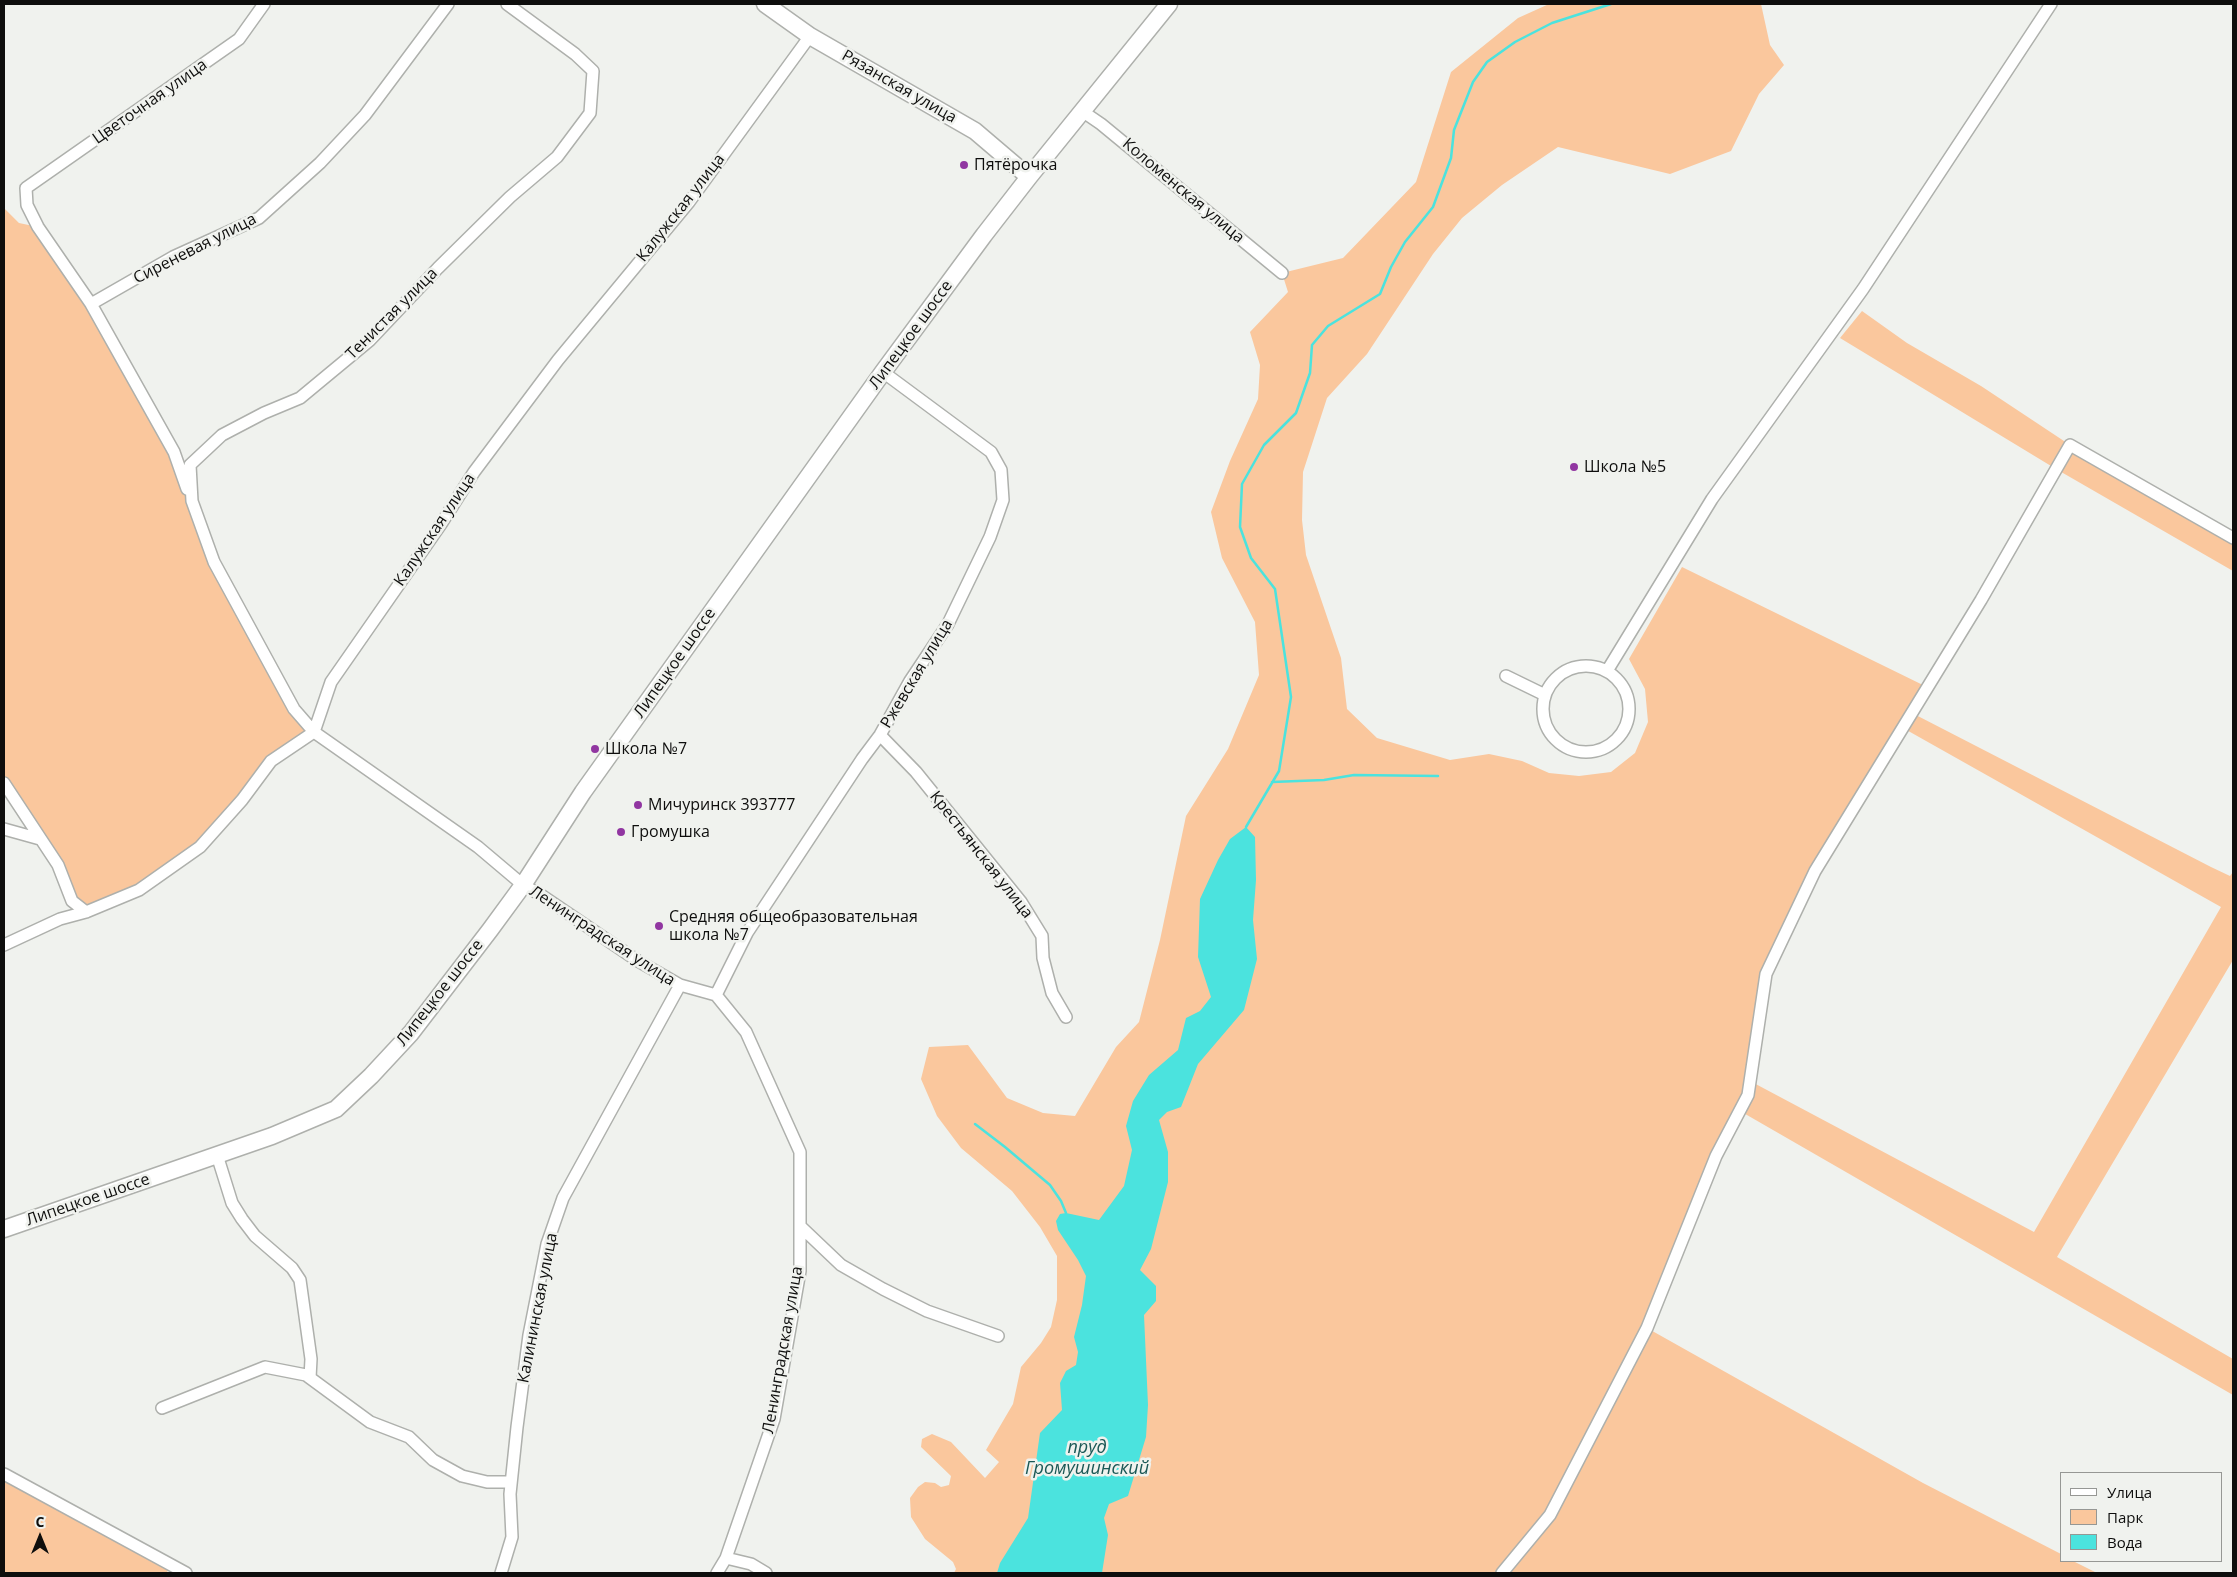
<!DOCTYPE html>
<meta charset="utf-8">
<style>
body{margin:0}
#map{position:relative;width:2237px;height:1577px;overflow:hidden;background:#f0f2ee;font-family:"Open Sans",sans-serif}
canvas{display:block}
.frame{position:absolute;inset:0;border:5px solid #0e0e0d;pointer-events:none}
.legend{position:absolute;left:2060px;top:1472px;width:162px;height:90px;box-sizing:border-box;background:#f0f2ee;border:1px solid #969794;margin:0;padding:6px 9px;list-style:none;font-size:15px;color:#0e0e0d}
.legend li{display:flex;align-items:center;gap:10px;height:25px}
.legend b{width:25px;border:1px solid #969794}
.north{position:absolute;left:15px;top:1512px;width:50px;height:50px;-webkit-text-stroke:4px #f0f2ee;paint-order:stroke;rotate:0deg;font-size:14px;font-weight:700;line-height:20px;text-align:center;color:#0e0e0d}
.north::after{content:'';display:block;margin:auto;width:18px;height:22px;background:#0e0e0d;clip-path:polygon(50% 0,100% 100%,50% 72%,0 100%)}
</style>
<div id="map">
<canvas width="2237" height="1577"></canvas>
<div class="frame"></div>
<ul class="legend">
<li><b style="height:6px;background:#fff"></b>Улица</li>
<li><b style="height:14px;background:#fac79d"></b>Парк</li>
<li><b style="height:14px;background:#4be3de"></b>Вода</li>
</ul>
<div class="north">С</div>
</div>
<script>
const g = document.querySelector('canvas').getContext('2d');
g.lineJoin = 'round';
function fill(path, color) {
  g.fillStyle = color;
  g.fill(path, 'evenodd');
}
function shape(rows) {
  const path = new Path2D();
  for (const r of rows) {
    if (r.length === 3) {
      path.moveTo(r[0] + r[2], r[1]);
      path.arc(r[0], r[1], r[2], 0, 2 * Math.PI);
      continue;
    }
    path.moveTo(r[0], r[1]);
    for (let i = 2; i < r.length; i += 2) path.lineTo(r[i], r[i + 1]);
  }
  return path;
}
function trace(path, color, width, dash) {
  g.strokeStyle = color;
  g.lineWidth = width;
  g.lineCap = dash ? 'butt' : 'round';
  g.setLineDash(dash || []);
  g.stroke(path);
}
function write(font, color, halo, rows, align = 'center') {
  g.font = font + ' "Open Sans",sans-serif';
  g.lineWidth = 5;
  g.setLineDash([]);
  g.textBaseline = 'middle';
  g.strokeStyle = halo;
  g.fillStyle = color;
  for (const [text, x, y, turn = 0] of rows) {
    g.save();
    g.translate(x, y);
    g.rotate((+turn || 0) * Math.PI / 180);
    g.textAlign = isNaN(turn) ? turn : align;
    if (halo) g.strokeText(text, 0, 0);
    g.fillText(text, 0, 0);
    g.restore();
  }
}
fill(shape([
 [1549,4,1761,4,1770,45,1784,65,1759,94,1731,151,1670,174,1558,147,1502,185,1462,218,1433,254,1367,354,1327,398,1303,472,1302,520,1306,555,1341,658,1347,709,1377,738,1450,760,1489,754,1522,761,1549,773,1579,776,1611,772,1635,753,1648,722,1645,689,1629,659,1682,567,1927,687,1912,713,2211,867,2230,876,2233,872,2233,960,2057,1257,2233,1359,2233,1395,1740,1111,1647,1328,1923,1483,2061,1554,2061,1561,2073,1561,2097,1573,954,1573,956,1569,953,1562,925,1539,911,1517,910,1498,918,1487,925,1482,935,1483,941,1487,949,1485,951,1476,921,1447,922,1439,932,1434,951,1442,985,1478,999,1462,986,1450,1013,1404,1021,1367,1041,1343,1051,1327,1057,1300,1057,1256,1040,1227,1012,1191,961,1148,937,1116,921,1079,929,1047,968,1045,1007,1098,1043,1113,1075,1116,1116,1047,1139,1022,1160,940,1186,816,1228,749,1259,675,1255,622,1222,558,1211,512,1230,461,1258,399,1260,365,1250,332,1288,292,1282,273,1343,258,1416,182,1451,72,1518,18],
 [1903,728,2221,907,2034,1232,1750,1081,1766,974,1815,871],
 [4,208,19,223,38,227,91,304,174,452,214,562,253,635,314,732,271,762,200,847,139,890,86,912,72,901,58,865,4,783],
 [1862,311,1907,343,1981,386,2070,445,2233,538,2233,571,2056,469,1840,338],
 [4,1474,170,1563,167,1573,4,1573]
]), '#fac79d');
fill(shape([
 [1246,827,1255,837,1256,880,1253,920,1257,959,1244,1010,1198,1064,1181,1107,1167,1112,1159,1120,1168,1152,1168,1182,1151,1249,1140,1270,1156,1286,1156,1301,1144,1315,1148,1405,1146,1437,1128,1496,1109,1504,1104,1518,1108,1535,1102,1573,997,1573,1000,1563,1028,1518,1040,1433,1062,1410,1060,1383,1066,1371,1076,1365,1078,1352,1074,1337,1082,1305,1086,1276,1078,1260,1058,1230,1056,1221,1060,1214,1066,1213,1099,1220,1124,1186,1132,1150,1126,1126,1133,1101,1149,1075,1178,1050,1186,1018,1200,1011,1211,997,1198,957,1200,899,1218,860,1230,839]
]), '#4be3de');
trace(shape([
 [1272,782,1324,780,1354,775,1438,776],
 [1246,827,1279,771,1291,697,1275,589,1251,558,1240,527,1242,484,1264,445,1296,413,1310,373,1312,345,1328,326,1380,294,1391,267,1405,242,1433,207,1451,158,1454,130,1473,82,1487,62,1515,42,1552,23,1611,4],
 [975,1124,1005,1147,1050,1185,1061,1201,1066,1213]
]), '#4be3de', 2.5);
const street = shape([
 [507,4,575,54,593,71,590,113,557,157,510,197,438,268,370,340,300,398,264,413,222,435,190,465,192,501,214,562,294,709,314,732,478,847,523,885,541,895,638,961,680,985,716,995,746,1032,800,1152,800,1271,774,1419,726,1558,717,1573],
 [1082,111,1101,124,1282,273],
 [91,304,173,257,259,218,320,163,365,115,448,4],
 [187,489,174,452,91,304,38,227,27,205,26,188,239,39,264,4],
 [1586,709,43],
 [1607,671,1712,499,1863,289,2051,4],
 [1506,676,1545,695],
 [880,735,916,772,1021,902,1042,936,1043,958,1052,993,1066,1017],
 [4,783,58,865,72,901,86,912],
 [4,829,40,839],
 [4,945,60,919,86,912,139,890,200,847,242,800,271,761,314,732,331,682,441,524,474,472,558,360,689,202,810,36],
 [716,995,747,933,862,759,880,735,910,681,948,624,990,537,1003,500,1001,470,991,452,883,372],
 [217,1155,232,1203,242,1219,255,1236,292,1268,300,1280,311,1359,310,1378],
 [800,1226,841,1265,883,1289,927,1311,998,1336],
 [162,1408,265,1367,306,1375,370,1422,409,1437,433,1460,462,1476,487,1482,511,1482],
 [4,1474,186,1573],
 [726,1558,751,1564,766,1573],
 [501,1573,512,1537,510,1494,517,1427,529,1335,547,1244,563,1198,680,985],
 [1502,1573,1550,1515,1647,1328,1716,1156,1748,1095,1766,974,1815,871,1981,600,2070,445,2233,538]
]);
const secondary = shape([
 [765,4,810,36,975,131,1029,177],
 [4,1229,272,1136,336,1109,371,1076,411,1033,490,930,523,885,583,792,883,372,984,235,1029,177,1169,4]
]);
trace(street, '#aeb0ac', 14);
trace(secondary, '#aeb0ac', 19);
trace(street, '#fff', 11);
trace(secondary, '#fff', 16);
for (const [x, y, r, color] of [
 [964,165,5,"#9136a1"],
 [1574,467,5,"#9136a1"],
 [595,749,5,"#9136a1"],
 [638,805,5,"#9136a1"],
 [621,832,5,"#9136a1"],
 [659,926,5,"#9136a1"]
]) {
  const dot = new Path2D();
  dot.arc(x, y, r, 0, 2 * Math.PI);
  g.fillStyle = color;
  g.fill(dot);
  trace(dot, '#f0f2ee', 2);
}
write('16px', '#0e0e0d', '#f0f2ee', [
 ["Рязанская улица",899,87,30],
 ["Цветочная улица",150,102,-35],
 ["Коломенская улица",1183,191,40],
 ["Калужская улица",681,208,-52],
 ["Сиреневая улица",195,249,-27],
 ["Тенистая улица",392,314,-45],
 ["Липецкое шоссе",911,335,-54],
 ["Калужская улица",435,530,-56],
 ["Липецкое шоссе",675,663,-55],
 ["Ржевская улица",917,674,-59],
 ["Крестьянская улица",981,855,52],
 ["Ленинградская улица",602,936,33],
 ["Липецкое шоссе",440,993,-52],
 ["Липецкое шоссе",88,1200,-19],
 ["Калининская улица",538,1308,-79],
 ["Ленинградская улица",783,1350,-80]
]);
write('16px', '#0e0e0d', '#f0f2ee', [
 ["Пятёрочка",974,165],
 ["Школа №5",1584,467],
 ["Школа №7",605,749],
 ["Мичуринск 393777",648,805],
 ["Громушка",631,832],
 ["Средняя общеобразовательная",669,917],
 ["школа №7",669,935]
], 'left');
write('italic 18px', '#1a5856', '#f0f2ee', [
 ["пруд",1087,1448],
 ["Громушинский",1087,1469]
]);
</script>
